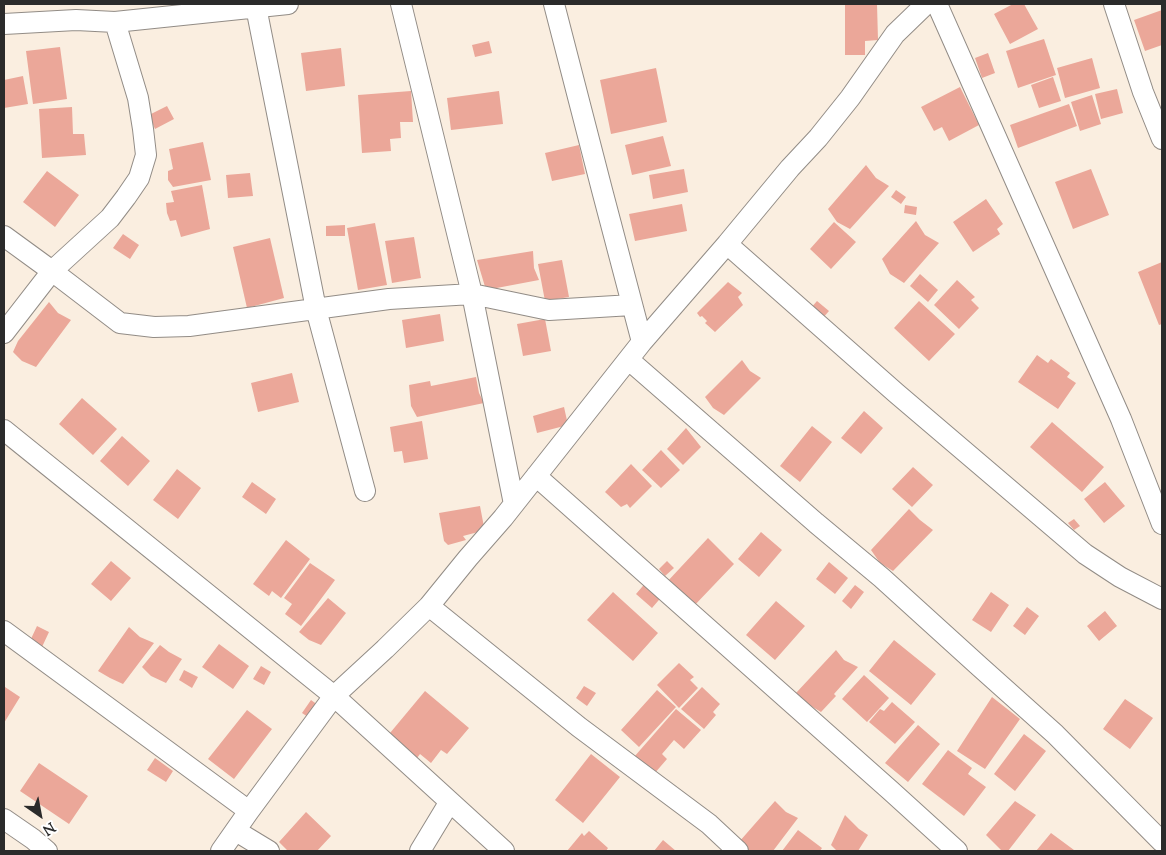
<!DOCTYPE html>
<style>
body{margin:0}
#map{position:relative;width:1166px;height:855px;overflow:hidden;background:#faeee0;font-family:"Sorts Mill Goudy",serif}
canvas{display:block}
.frame{position:absolute;inset:0;border:5px solid #2b2b2b;pointer-events:none}
.north{position:absolute;left:15px;top:790px;width:50px;height:50px;-webkit-text-stroke:4px #fff;paint-order:stroke;rotate:147deg;font-size:14px;font-weight:700;line-height:20px;text-align:center;color:#2b2b2b}
.north::after{content:'';display:block;margin:auto;width:18px;height:22px;background:#2b2b2b;clip-path:polygon(50% 0,100% 100%,50% 72%,0 100%)}
</style>
<div id="map">
<canvas width="1166" height="855"></canvas>
<div class="frame"></div>
<div class="north">N</div>
</div>
<script>
const g = document.querySelector('canvas').getContext('2d');
g.lineJoin = 'round';
function fill(path, color) {
  g.fillStyle = color;
  g.fill(path, 'evenodd');
}
function shape(rows) {
  const path = new Path2D();
  for (const r of rows) {
    path.moveTo(r[0], r[1]);
    for (let i = 2; i < r.length; i += 2) path.lineTo(r[i], r[i + 1]);
  }
  return path;
}
function trace(path, color, width, dash) {
  g.strokeStyle = color;
  g.lineWidth = width;
  g.lineCap = dash ? 'butt' : 'round';
  g.setLineDash(dash || []);
  g.stroke(path);
}
fill(shape([
 [845,4,877,4,878,40,865,41,865,55,845,55],
 [1013,4,1024,4,1038,29,1010,44,994,14],
 [1162,10,1162,45,1145,51,1134,20],
 [1044,39,1056,75,1018,88,1006,51],
 [489,41,492,53,475,57,472,45],
 [60,47,67,99,33,104,26,51],
 [341,48,345,86,306,91,301,53],
 [988,53,995,73,982,78,975,58],
 [1092,58,1100,88,1065,98,1057,68],
 [656,68,667,122,611,134,600,80],
 [23,76,28,104,4,108,4,80],
 [1053,77,1061,101,1039,108,1031,85],
 [960,87,979,125,949,141,942,127,934,131,921,107],
 [1117,89,1123,113,1101,119,1095,94],
 [411,91,413,122,400,122,401,138,390,139,391,151,362,153,358,95],
 [499,91,503,124,451,130,447,98],
 [1092,95,1101,124,1080,131,1071,102],
 [1069,104,1077,126,1018,148,1010,125],
 [167,106,174,119,155,129,149,115],
 [72,107,73,134,84,134,86,155,42,158,39,109],
 [663,136,671,166,632,175,625,145],
 [203,142,211,180,173,187,168,180,168,171,173,169,169,149],
 [579,145,585,174,552,181,545,153],
 [866,165,876,178,889,186,850,229,837,222,828,209],
 [684,169,688,192,653,199,649,175],
 [1091,169,1109,215,1073,229,1055,182],
 [47,171,79,195,55,227,23,202],
 [250,173,253,196,228,198,226,175],
 [202,185,210,229,181,237,176,220,170,221,167,213,166,203,174,202,171,191],
 [896,190,906,197,901,204,891,197],
 [986,199,1003,224,997,229,1000,234,973,252,953,222],
 [682,204,687,231,635,241,629,214],
 [905,205,917,207,916,215,904,213],
 [916,221,925,235,939,243,904,283,890,274,882,259],
 [834,222,856,242,831,269,810,249],
 [375,223,387,285,358,290,347,228],
 [345,225,345,236,326,236,326,226],
 [123,234,139,245,130,259,113,248],
 [414,237,421,278,392,283,385,241],
 [270,238,284,298,247,308,233,247],
 [533,251,534,268,539,280,486,290,477,260],
 [562,260,569,297,545,301,538,264],
 [1162,262,1162,324,1159,325,1138,272],
 [920,274,938,290,928,302,910,286],
 [957,280,975,297,971,300,979,308,959,329,934,305],
 [728,282,742,293,738,297,743,305,715,332,705,323,707,321,702,316,700,317,697,313],
 [817,301,829,311,822,319,810,309],
 [919,301,955,334,929,361,894,328],
 [49,302,58,313,71,320,36,367,22,361,13,352,18,341],
 [440,314,444,341,406,348,402,320],
 [545,319,551,351,523,356,517,324],
 [1037,355,1048,363,1051,359,1070,373,1067,377,1076,383,1058,409,1018,382],
 [742,360,750,371,761,378,724,415,713,408,705,397],
 [292,373,299,402,258,412,251,383],
 [476,377,479,393,484,403,417,417,411,406,409,385,430,381,431,386],
 [82,398,117,429,93,455,59,424],
 [564,407,568,425,537,433,533,416],
 [864,411,883,428,861,454,841,438],
 [422,421,428,459,404,463,402,451,394,452,390,427],
 [1052,422,1104,467,1082,492,1030,447],
 [812,426,832,442,800,482,780,466],
 [686,428,701,447,683,465,667,449],
 [122,436,150,461,128,486,100,461],
 [661,450,680,470,661,488,642,470],
 [631,464,652,486,630,508,627,504,621,507,605,492],
 [913,467,933,485,912,507,892,489],
 [177,469,201,488,178,519,153,500],
 [252,482,276,499,266,514,242,497],
 [1105,482,1125,506,1104,523,1084,499],
 [480,506,484,527,482,531,463,536,466,540,448,545,444,541,439,513],
 [909,509,920,520,933,530,893,571,880,563,871,550],
 [1074,519,1080,526,1074,530,1068,523],
 [761,532,782,550,759,577,738,559],
 [708,538,734,564,692,608,666,583],
 [286,540,310,559,281,598,272,591,269,596,253,584],
 [111,561,131,578,111,601,91,584],
 [667,561,674,568,665,576,659,569],
 [829,562,848,578,835,594,816,579],
 [310,563,335,580,301,626,285,614,292,604,284,598],
 [648,580,664,594,652,608,636,594],
 [855,585,864,592,851,609,842,601],
 [613,592,658,633,633,661,587,620],
 [991,592,1009,605,991,632,972,620],
 [328,598,346,613,321,645,309,640,299,632],
 [776,601,805,626,775,660,746,635],
 [1027,607,1039,616,1025,635,1013,626],
 [1105,611,1117,626,1099,641,1087,626],
 [37,626,49,632,42,647,30,641],
 [129,627,140,637,154,643,123,684,110,678,98,671],
 [894,640,936,674,911,705,869,671],
 [219,644,249,666,233,689,202,667],
 [160,645,169,652,182,659,166,683,151,676,142,667],
 [836,650,844,660,858,667,834,694,836,696,821,712,806,703,796,693],
 [679,663,694,677,690,680,698,688,679,708,657,685],
 [261,666,271,672,264,685,253,679],
 [184,670,198,677,192,688,179,680],
 [864,675,889,698,867,722,842,699],
 [584,686,596,693,587,706,576,698],
 [5,687,20,697,4,723,4,688],
 [702,687,720,704,713,712,716,715,704,729,681,709],
 [657,690,676,707,639,747,621,730],
 [425,691,469,728,447,754,441,750,431,763,420,754,414,762,385,739],
 [992,697,1020,719,985,769,957,751],
 [1125,699,1153,718,1130,749,1103,729],
 [311,700,322,708,314,721,302,713],
 [892,702,915,722,895,744,869,722,880,709,884,711],
 [676,709,701,730,684,749,674,740,662,754,667,759,654,774,634,757],
 [247,710,272,729,234,779,208,759],
 [918,725,940,744,908,782,885,763],
 [1024,734,1046,751,1015,791,994,774],
 [948,750,972,768,968,774,986,787,964,816,922,784],
 [591,754,620,777,583,823,555,800],
 [155,758,173,771,166,782,147,770],
 [39,763,88,796,69,824,20,791],
 [775,801,786,812,798,818,773,851,747,851,739,842],
 [1015,801,1036,815,1008,851,1002,851,986,835],
 [306,812,331,836,317,851,288,851,279,842],
 [845,815,859,829,868,835,858,851,837,851,831,845],
 [798,830,822,848,820,851,782,851],
 [589,831,608,848,606,851,567,851,582,833,584,836],
 [1051,833,1074,850,1073,851,1036,851],
 [663,840,676,851,654,851]
]), '#eba799');
const minor = shape([
 [401,4,472,294,514,504],
 [554,4,602,190,642,342],
 [937,4,1121,419,1162,524],
 [1114,4,1143,92,1162,139],
 [256,7,316,309,365,491],
 [4,24,76,20,115,22,288,4],
 [4,236,52,271,120,323,154,327,189,326,389,299,472,294,549,310,632,305],
 [727,244,896,393,1085,554,1120,577,1162,599],
 [4,333,52,271,110,218,126,197,139,178,146,155,143,129,138,98,115,22],
 [629,360,816,523,882,578,979,666,1055,734,1162,842],
 [4,430,334,696,504,851],
 [536,476,891,791,957,851],
 [429,606,579,727,709,824,738,851],
 [4,631,249,811],
 [4,819,33,839,47,851],
 [236,831,269,851],
 [221,851,249,811,334,696,385,649,429,606,468,558,503,518,642,342,727,244,790,168,818,138,850,98,895,34,926,4],
 [420,851,449,803]
]);
trace(minor, '#928c86', 22);
trace(minor, '#fff', 20);
</script>
